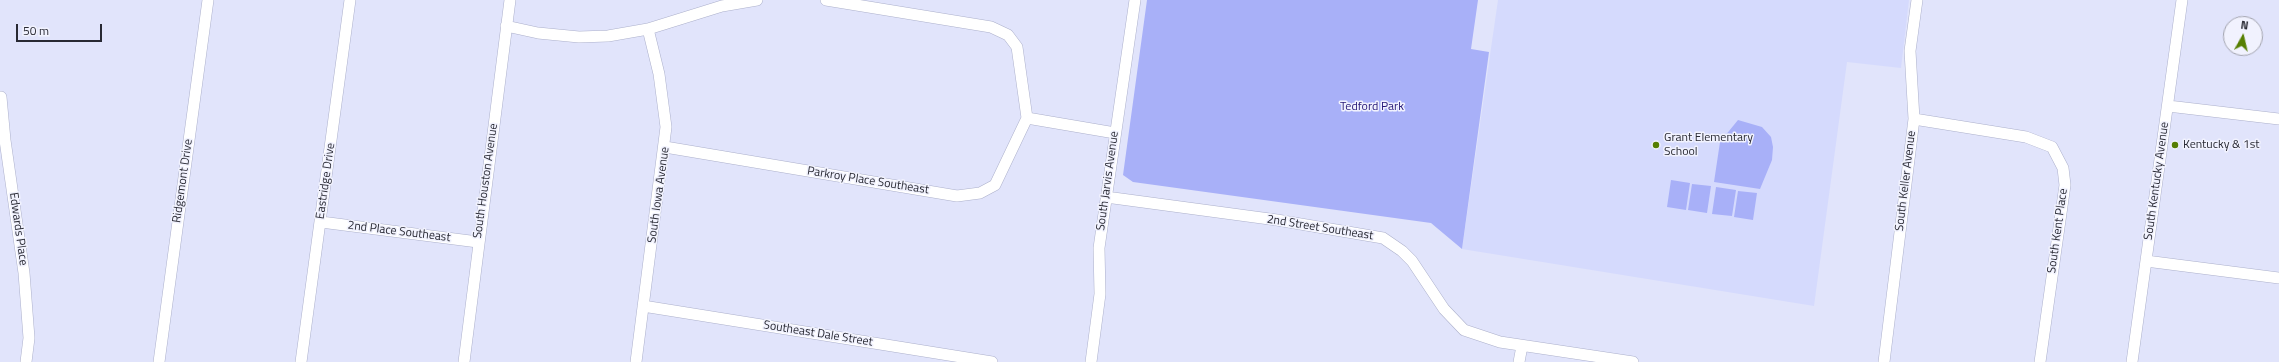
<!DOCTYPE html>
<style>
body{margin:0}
#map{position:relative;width:2279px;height:362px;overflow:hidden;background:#e1e4fb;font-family:"Titillium Web",sans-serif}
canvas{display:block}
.north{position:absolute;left:2223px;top:16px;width:40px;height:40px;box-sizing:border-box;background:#f1f2fe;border:1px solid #a1a2ad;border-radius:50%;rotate:8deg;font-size:11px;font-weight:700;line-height:16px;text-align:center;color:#282933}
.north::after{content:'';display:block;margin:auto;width:14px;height:18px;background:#567f02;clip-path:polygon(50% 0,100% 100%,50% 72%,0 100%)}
.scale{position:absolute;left:16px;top:24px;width:86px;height:18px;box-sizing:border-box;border:2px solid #282933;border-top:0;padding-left:5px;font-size:12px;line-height:14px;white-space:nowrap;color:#282933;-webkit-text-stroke:3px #f1f2fe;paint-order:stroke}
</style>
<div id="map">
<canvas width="2279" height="362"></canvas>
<div class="north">N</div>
<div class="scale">50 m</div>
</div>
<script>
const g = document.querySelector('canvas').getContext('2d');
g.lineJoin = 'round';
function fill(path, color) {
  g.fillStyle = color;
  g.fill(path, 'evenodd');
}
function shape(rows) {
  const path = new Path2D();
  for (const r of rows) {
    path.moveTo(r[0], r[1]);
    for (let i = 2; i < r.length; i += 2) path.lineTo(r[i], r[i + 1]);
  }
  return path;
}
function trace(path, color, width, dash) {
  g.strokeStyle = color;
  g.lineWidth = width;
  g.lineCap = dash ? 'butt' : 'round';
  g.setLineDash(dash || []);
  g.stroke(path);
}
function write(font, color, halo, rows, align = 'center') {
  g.font = font + ' "Titillium Web",sans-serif';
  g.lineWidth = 3;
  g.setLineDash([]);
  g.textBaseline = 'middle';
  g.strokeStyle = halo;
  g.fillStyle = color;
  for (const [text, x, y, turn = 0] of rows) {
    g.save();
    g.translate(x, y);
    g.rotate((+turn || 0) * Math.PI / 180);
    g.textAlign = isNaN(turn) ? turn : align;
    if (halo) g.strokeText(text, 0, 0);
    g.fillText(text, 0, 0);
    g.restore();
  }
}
fill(shape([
 [1498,0,1909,0,1901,68,1847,62,1814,306,1462,249]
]), '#d5dafd');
fill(shape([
 [1147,0,1478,0,1471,49,1489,52,1462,249,1431,223,1133,182,1123,175],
 [1738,120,1762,127,1771,137,1773,147,1772,160,1760,189,1714,182,1720,142],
 [1671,180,1690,183,1686,210,1667,207],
 [1692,184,1711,186,1707,213,1688,210],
 [1716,187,1736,190,1732,216,1712,214],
 [1738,191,1757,193,1753,220,1734,217]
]), '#a8b0f8');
const minor = shape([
 [826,0,991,27,1008,35,1017,47,1027,118],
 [506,26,538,33,579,37,608,36,648,29,722,6,757,0],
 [1,97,5,140,24,273,29,338,26,362],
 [2168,106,2279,119],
 [1027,118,1115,133],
 [1914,119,2026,137,2052,147,2063,168,2065,185,2040,362],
 [665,147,957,196,980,193,995,185,1027,118],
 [1106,197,1277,220,1383,238,1402,251,1412,261,1444,309,1464,330,1500,342,1633,362],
 [321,222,478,242],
 [2146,261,2279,278],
 [643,306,992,362],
 [159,362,208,0],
 [301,362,350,0],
 [464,362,510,0],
 [636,362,666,127,659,74,648,29],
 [1091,362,1100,294,1099,248,1135,0],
 [1519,362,1522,346],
 [1884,362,1914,119,1910,51,1917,0],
 [2132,362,2182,0]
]);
trace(minor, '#acb0cb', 12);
trace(minor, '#fff', 11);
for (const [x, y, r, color] of [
 [1656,145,4,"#567f02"],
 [2175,145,4,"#567f02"]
]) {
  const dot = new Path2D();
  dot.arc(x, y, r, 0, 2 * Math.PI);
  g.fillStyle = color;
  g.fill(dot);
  trace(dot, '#f1f2fe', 1.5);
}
write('12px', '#251777', '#f1f2fe', [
 ["Tedford Park",1372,107]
]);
write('12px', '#282933', '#f1f2fe', [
 ["Grant Elementary",1664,138],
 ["School",1664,152],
 ["Kentucky & 1st",2183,145]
], 'left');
write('12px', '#282933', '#f1f2fe', [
 ["Ridgemont Drive",183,181,-82],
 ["Eastridge Drive",326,181,-82],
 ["South Houston Avenue",486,181,-82],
 ["Parkroy Place Southeast",868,181,9],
 ["South Jarvis Avenue",1108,181,-82],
 ["South Keller Avenue",1906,181,-83],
 ["South Kentucky Avenue",2157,181,-82],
 ["South Iowa Avenue",659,195,-82],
 ["2nd Street Southeast",1320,228,9],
 ["Edwards Place",18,229,82],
 ["South Kent Place",2058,231,-82],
 ["2nd Place Southeast",399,232,7],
 ["Southeast Dale Street",818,334,9]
]);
</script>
